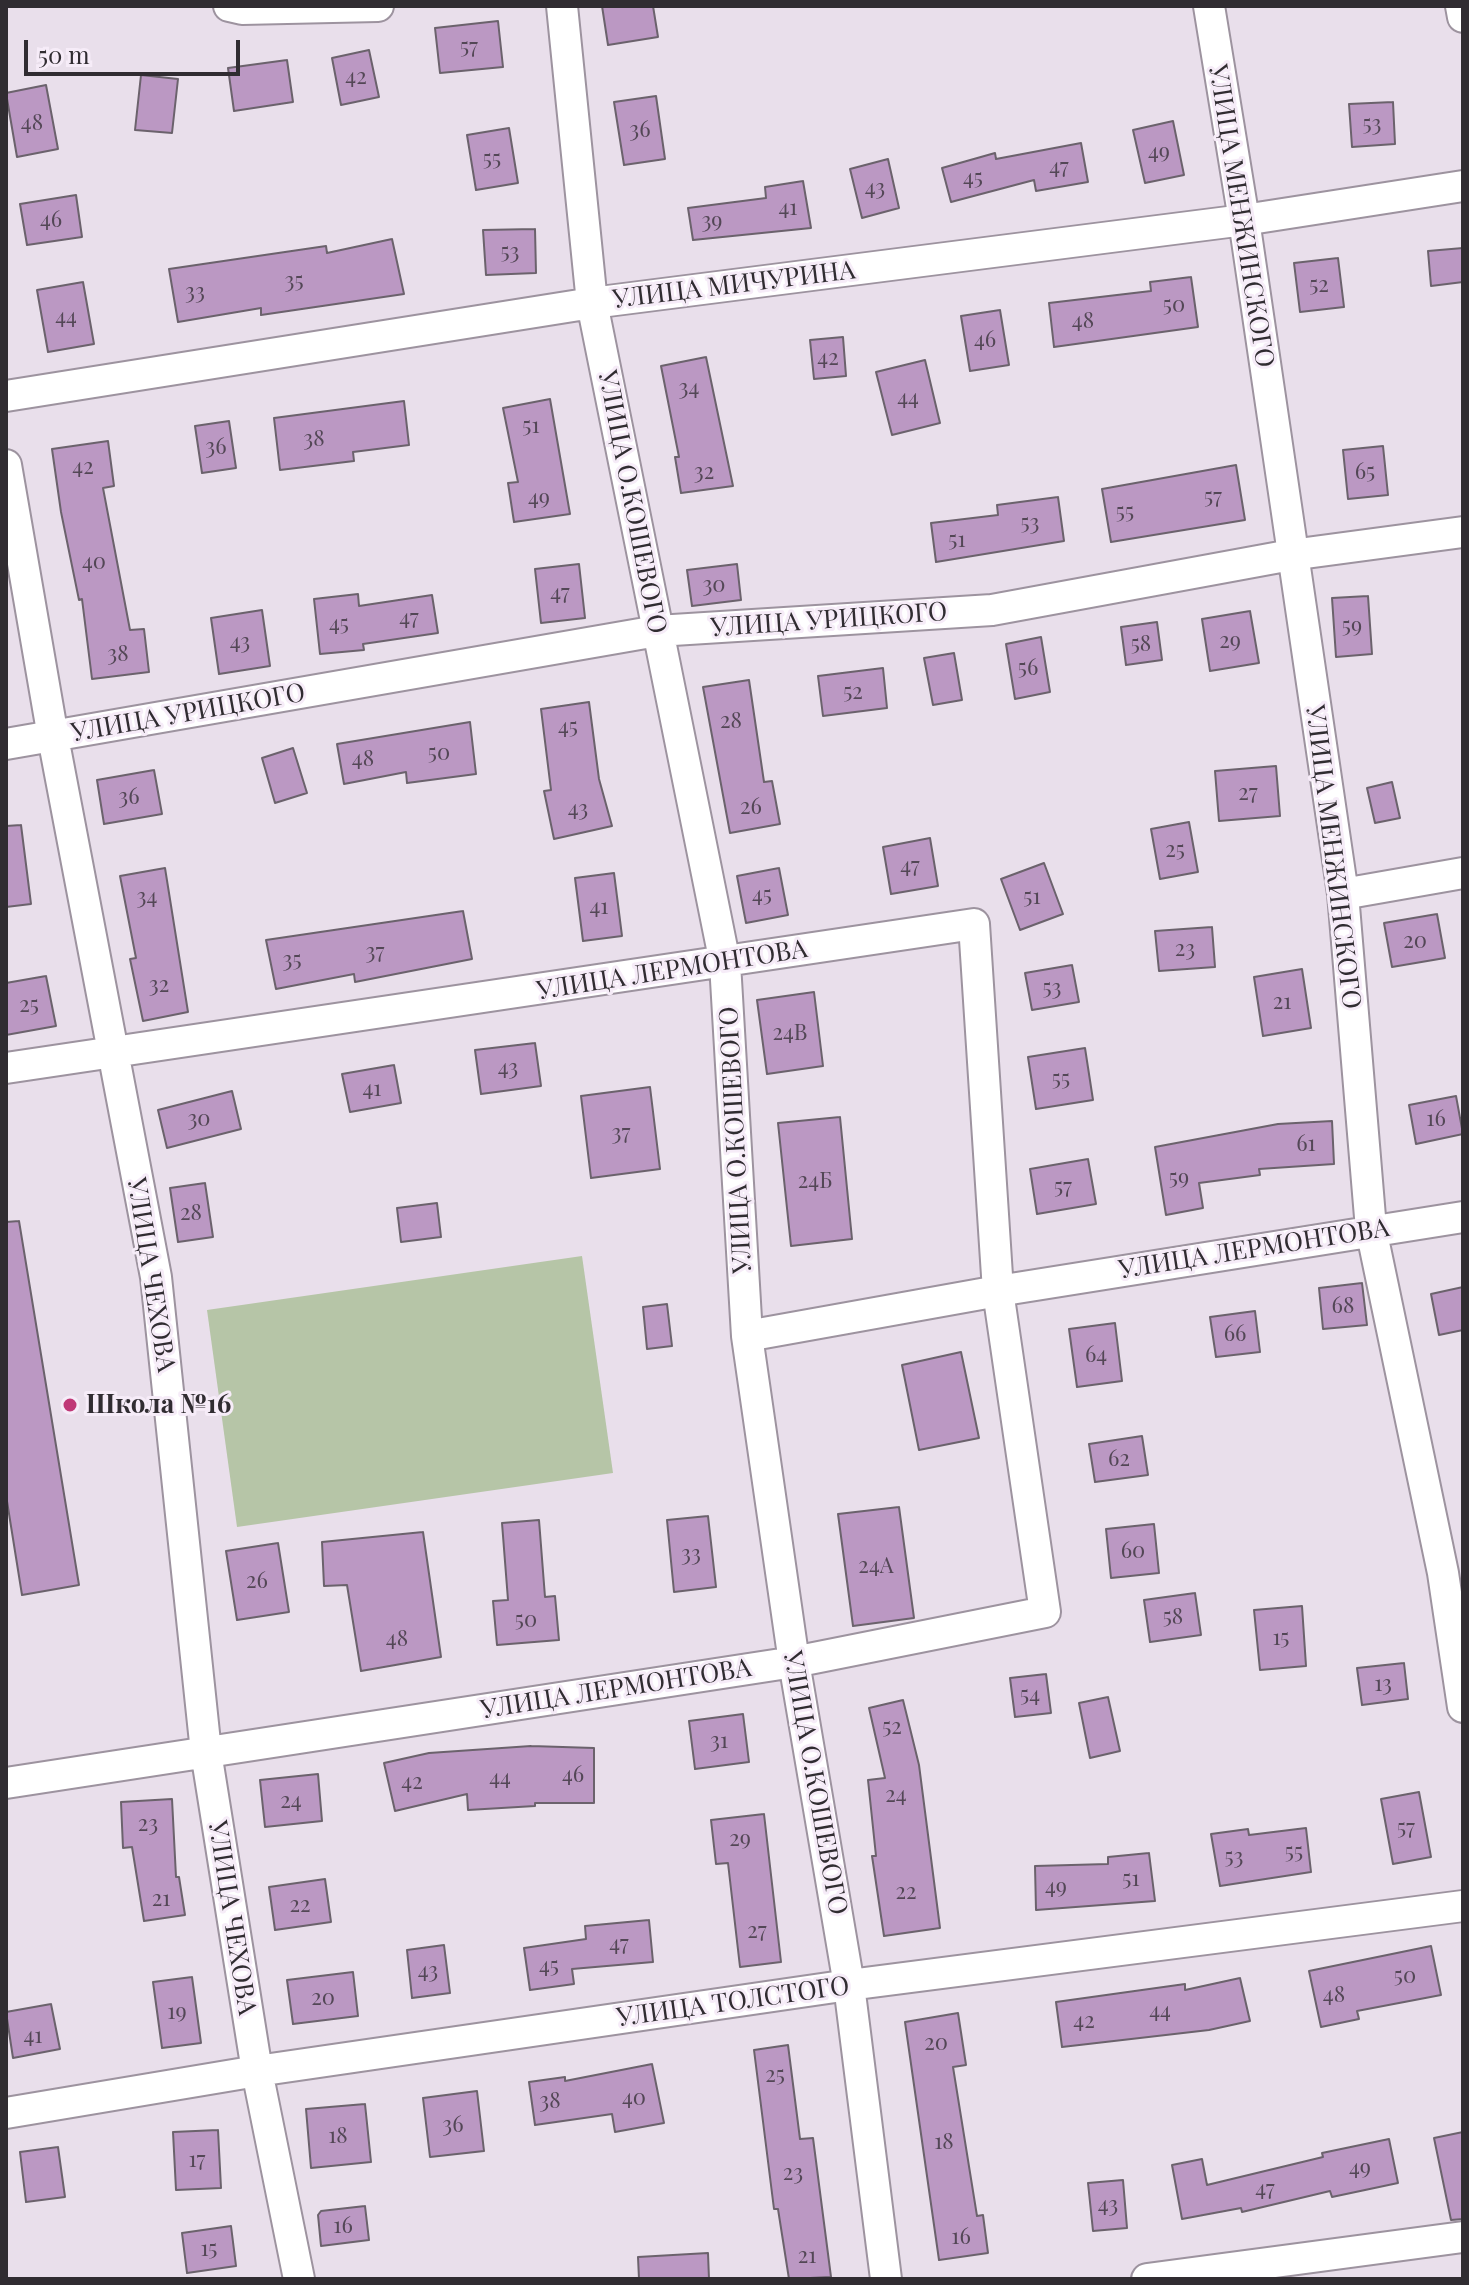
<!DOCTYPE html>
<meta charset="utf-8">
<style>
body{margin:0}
#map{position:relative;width:1469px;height:2285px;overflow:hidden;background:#e9dfeb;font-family:"Playfair Display",serif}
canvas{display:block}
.frame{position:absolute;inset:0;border:8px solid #302c31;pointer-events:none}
.scale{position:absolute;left:24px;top:40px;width:216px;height:36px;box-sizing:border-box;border:4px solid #302c31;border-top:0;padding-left:10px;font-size:24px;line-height:28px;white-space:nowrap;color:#302c31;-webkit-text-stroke:6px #f6ecf8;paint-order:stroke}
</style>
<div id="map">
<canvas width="1469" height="2285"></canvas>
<div class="frame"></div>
<div class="scale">50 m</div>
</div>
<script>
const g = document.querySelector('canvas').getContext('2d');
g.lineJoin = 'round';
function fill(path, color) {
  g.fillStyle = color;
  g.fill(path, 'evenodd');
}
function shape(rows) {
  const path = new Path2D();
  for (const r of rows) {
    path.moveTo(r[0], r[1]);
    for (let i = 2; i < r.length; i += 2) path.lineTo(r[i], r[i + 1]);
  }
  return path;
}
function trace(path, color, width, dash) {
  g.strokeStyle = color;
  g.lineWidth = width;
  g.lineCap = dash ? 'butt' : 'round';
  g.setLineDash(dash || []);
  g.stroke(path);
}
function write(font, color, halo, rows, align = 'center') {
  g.font = font + ' "Playfair Display",serif';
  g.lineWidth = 6;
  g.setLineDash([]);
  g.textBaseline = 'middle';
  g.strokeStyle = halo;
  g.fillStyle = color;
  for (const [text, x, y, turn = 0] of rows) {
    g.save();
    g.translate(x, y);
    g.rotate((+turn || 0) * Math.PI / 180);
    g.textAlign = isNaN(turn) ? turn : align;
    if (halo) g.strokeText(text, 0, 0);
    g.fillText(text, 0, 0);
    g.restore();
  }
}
fill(shape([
 [582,1256,613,1473,237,1527,207,1310]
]), '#b6c5a7');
const building = shape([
 [602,6,653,6,658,37,608,45,602,6],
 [498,21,503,67,440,73,435,28,498,21],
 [369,50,379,97,341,105,332,58,369,50],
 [287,60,293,102,234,111,228,68,287,60],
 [141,75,178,79,172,133,135,130,141,75],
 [46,85,58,149,17,157,6,93,46,85],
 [656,96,665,159,624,165,614,102,656,96],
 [1393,102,1395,144,1352,147,1349,104,1393,102],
 [1173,121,1184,175,1145,183,1133,130,1173,121],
 [509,128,518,183,476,190,467,135,509,128],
 [1081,143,1088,182,1036,191,1034,180,951,202,942,168,995,153,996,159,1081,143],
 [888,159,899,208,862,218,850,169,888,159],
 [803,181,811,228,693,240,688,208,766,198,765,187,803,181],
 [76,195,82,237,27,245,20,204,76,195],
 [535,229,536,273,486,275,483,230,535,229],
 [392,239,404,294,261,315,261,308,178,322,169,269,326,246,327,253,392,239],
 [1463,248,1463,282,1431,286,1428,251,1463,248],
 [1338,258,1344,307,1300,312,1294,263,1338,258],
 [1191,277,1198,327,1054,347,1049,303,1151,291,1150,282,1191,277],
 [83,282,94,344,48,352,37,290,83,282],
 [1000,310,1009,365,970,371,961,316,1000,310],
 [843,337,846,376,814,379,810,340,843,337],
 [706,357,733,486,681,493,675,457,679,457,661,366,706,357],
 [925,360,940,423,892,435,876,372,925,360],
 [550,399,570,514,514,522,508,483,518,482,503,408,550,399],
 [404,401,409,445,353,452,354,461,280,470,274,418,404,401],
 [229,421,236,468,202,473,195,426,229,421],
 [108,441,114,486,103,488,130,630,144,629,149,672,92,679,82,599,79,600,61,512,52,449,108,441],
 [1383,446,1388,495,1348,499,1343,450,1383,446],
 [1236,465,1245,520,1111,542,1102,489,1236,465],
 [1058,497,1064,541,936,562,931,523,998,515,997,505,1058,497],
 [579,564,585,618,541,623,535,569,579,564],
 [737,564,741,600,692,606,687,570,737,564],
 [358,594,359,606,432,595,438,633,363,644,364,650,320,654,314,599,358,594],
 [1368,596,1372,654,1336,657,1332,598,1368,596],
 [262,610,270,666,219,674,211,618,262,610],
 [1250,611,1259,663,1210,671,1202,619,1250,611],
 [1157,622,1162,660,1126,665,1121,627,1157,622],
 [1041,637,1050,692,1015,699,1006,644,1041,637],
 [954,653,962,700,933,705,924,658,954,653],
 [883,668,887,708,823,716,818,676,883,668],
 [749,680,764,782,772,781,780,824,730,833,703,687,749,680],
 [589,702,599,779,612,826,554,839,544,791,551,790,541,709,589,702],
 [470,722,476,774,407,783,406,772,344,784,337,744,470,722],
 [293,748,307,793,275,803,262,758,293,748],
 [1276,766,1280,816,1219,821,1215,771,1276,766],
 [154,770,162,814,104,824,97,780,154,770],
 [1392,782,1400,818,1375,823,1367,788,1392,782],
 [1189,822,1198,872,1160,879,1151,829,1189,822],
 [21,825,31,904,6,907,6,826,21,825],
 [930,838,938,886,891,894,883,847,930,838],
 [1044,863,1063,914,1020,930,1001,879,1044,863],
 [165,868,188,1012,143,1021,130,959,136,958,120,876,165,868],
 [779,868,788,915,746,923,737,876,779,868],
 [614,873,622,936,583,941,575,878,614,873],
 [463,911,472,959,355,982,354,974,276,989,266,940,463,911],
 [1437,914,1445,958,1392,967,1384,923,1437,914],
 [1212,927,1215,967,1159,971,1155,931,1212,927],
 [1072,965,1079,1002,1032,1010,1025,973,1072,965],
 [1302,969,1311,1028,1263,1036,1254,977,1302,969],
 [46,976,56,1026,6,1035,6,983,46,976],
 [814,992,823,1066,767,1074,757,1000,814,992],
 [535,1043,541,1086,481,1094,475,1050,535,1043],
 [1085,1048,1093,1100,1036,1109,1028,1057,1085,1048],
 [394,1065,401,1103,350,1112,342,1074,394,1065],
 [650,1087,660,1169,591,1178,581,1096,650,1087],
 [232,1091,241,1129,167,1148,158,1110,232,1091],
 [1456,1096,1463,1134,1416,1144,1409,1105,1456,1096],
 [840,1117,852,1239,791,1246,778,1123,840,1117],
 [1332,1121,1334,1164,1259,1169,1260,1175,1199,1183,1203,1208,1166,1215,1155,1147,1278,1124,1332,1121],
 [1088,1159,1096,1204,1037,1214,1030,1169,1088,1159],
 [205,1183,213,1237,178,1242,170,1188,205,1183],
 [437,1203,441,1237,401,1242,397,1208,437,1203],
 [19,1221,79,1585,22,1595,6,1495,6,1222,19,1221],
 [1362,1283,1367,1325,1323,1329,1319,1288,1362,1283],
 [1463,1287,1463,1330,1439,1335,1431,1294,1463,1287],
 [667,1304,672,1346,647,1349,643,1307,667,1304],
 [1255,1311,1260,1352,1216,1357,1210,1317,1255,1311],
 [1115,1323,1122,1381,1077,1387,1069,1329,1115,1323],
 [961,1352,979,1438,919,1450,902,1365,961,1352],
 [1142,1436,1148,1475,1095,1482,1089,1444,1142,1436],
 [899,1507,914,1618,853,1626,838,1514,899,1507],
 [708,1516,716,1587,674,1592,667,1520,708,1516],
 [539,1520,545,1597,555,1596,559,1640,497,1645,493,1601,508,1600,502,1523,539,1520],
 [1154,1524,1159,1573,1111,1578,1106,1529,1154,1524],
 [423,1532,441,1657,361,1671,347,1585,324,1586,322,1542,423,1532],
 [278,1543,289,1612,237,1620,226,1551,278,1543],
 [1195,1593,1201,1635,1150,1642,1144,1600,1195,1593],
 [1302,1606,1306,1666,1260,1670,1254,1610,1302,1606],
 [1404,1663,1408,1699,1362,1705,1357,1668,1404,1663],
 [1046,1674,1051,1713,1015,1717,1010,1678,1046,1674],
 [1108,1697,1120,1751,1090,1758,1079,1703,1108,1697],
 [903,1700,919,1765,940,1928,884,1936,872,1856,876,1856,868,1780,885,1778,869,1708,903,1700],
 [743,1714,749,1762,695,1769,689,1721,743,1714],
 [531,1746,594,1748,594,1803,535,1803,535,1806,468,1810,467,1794,395,1811,384,1763,429,1753,531,1746],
 [318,1774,322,1821,265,1827,260,1780,318,1774],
 [1419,1792,1431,1857,1393,1864,1381,1799,1419,1792],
 [172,1799,176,1877,179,1877,185,1915,144,1921,132,1847,123,1848,121,1802,172,1799],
 [764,1814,781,1962,740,1967,728,1863,716,1864,711,1820,764,1814],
 [1306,1828,1311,1872,1220,1886,1211,1834,1248,1829,1249,1835,1306,1828],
 [1149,1853,1155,1901,1036,1910,1035,1866,1108,1864,1108,1857,1149,1853],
 [325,1879,331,1922,275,1930,269,1887,325,1879],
 [649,1920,653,1962,572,1969,574,1984,530,1990,524,1948,586,1939,585,1926,649,1920],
 [444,1945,450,1993,412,1998,407,1950,444,1945],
 [1431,1946,1441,1995,1357,2011,1359,2019,1321,2027,1309,1971,1431,1946],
 [353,1972,358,2016,293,2024,287,1980,353,1972],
 [192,1977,201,2043,162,2048,153,1982,192,1977],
 [1240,1978,1250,2021,1209,2030,1062,2047,1056,2002,1185,1984,1185,1990,1240,1978],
 [51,2004,60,2049,13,2058,6,2012,51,2004],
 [958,2013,966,2065,953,2067,977,2216,983,2215,988,2253,939,2260,905,2022,958,2013],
 [788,2045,800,2139,813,2138,831,2277,789,2279,778,2209,774,2209,754,2050,788,2045],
 [652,2064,664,2123,615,2132,612,2114,535,2125,529,2082,565,2077,565,2081,652,2064],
 [477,2091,484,2151,430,2157,423,2098,477,2091],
 [365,2104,371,2162,311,2168,306,2109,365,2104],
 [218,2130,221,2188,176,2190,173,2132,218,2130],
 [1463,2132,1463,2219,1451,2220,1434,2138,1463,2132],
 [1389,2139,1398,2183,1332,2197,1330,2191,1242,2212,1241,2208,1182,2219,1172,2165,1202,2159,1207,2185,1323,2157,1322,2153,1389,2139],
 [58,2147,65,2197,26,2202,20,2152,58,2147],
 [1123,2180,1127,2228,1093,2231,1088,2183,1123,2180],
 [365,2206,369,2240,321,2246,318,2215,321,2211,365,2206],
 [231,2226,236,2266,187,2273,182,2233,231,2226],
 [708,2253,709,2279,639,2279,638,2257,708,2253]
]);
fill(building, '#bb98c3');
trace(building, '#6b626c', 2);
const minor = shape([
 [229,6,242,9,378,6],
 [562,6,592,303,725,963,747,1336,794,1662,849,1985,886,2279],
 [1209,6,1244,220,1343,894,1371,1229,1443,1573,1463,1707],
 [1461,6,1463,17],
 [6,396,592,303,1244,220,1463,186],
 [6,465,53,737,156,1277,206,1752,257,2071,299,2279],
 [6,744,657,631,992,610,1291,555,1463,532],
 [1343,894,1463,873],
 [6,1068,974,924,998,1291,747,1336],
 [6,1783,794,1662,1045,1612,998,1291,1463,1217],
 [6,2113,257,2071,849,1985,1463,1906],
 [1147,2279,1463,2237]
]);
trace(minor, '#9d939f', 34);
trace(minor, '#fff', 30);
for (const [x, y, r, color] of [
 [70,1405,8,"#c03877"]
]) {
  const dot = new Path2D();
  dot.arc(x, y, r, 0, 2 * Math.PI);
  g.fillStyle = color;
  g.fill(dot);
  trace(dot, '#f6ecf8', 3);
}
write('22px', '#534756', null, [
 ["57",469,47],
 ["42",356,77],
 ["48",32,123],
 ["53",1372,124],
 ["36",640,130],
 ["49",1159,152],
 ["55",492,159],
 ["47",1059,167],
 ["45",973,178],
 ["43",875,188],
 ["41",788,208],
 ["46",51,220],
 ["39",712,221],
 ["53",510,252],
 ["35",294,281],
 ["52",1319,285],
 ["33",195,292],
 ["50",1174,305],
 ["44",66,317],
 ["48",1083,321],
 ["46",985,340],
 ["42",828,358],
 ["34",689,388],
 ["44",908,398],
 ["51",531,426],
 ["38",314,439],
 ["36",216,447],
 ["42",83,467],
 ["32",704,472],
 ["65",1365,472],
 ["57",1213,497],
 ["49",539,498],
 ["55",1125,512],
 ["53",1030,523],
 ["51",957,540],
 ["40",94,562],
 ["30",714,585],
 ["47",560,593],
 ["47",409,618],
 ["45",339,624],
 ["59",1352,626],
 ["29",1230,641],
 ["43",240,642],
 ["58",1141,644],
 ["38",118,654],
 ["56",1028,668],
 ["52",853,692],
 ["28",731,721],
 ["45",568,727],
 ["50",439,753],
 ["48",363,759],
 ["27",1248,793],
 ["36",129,797],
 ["26",751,807],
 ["43",578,809],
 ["25",1175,850],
 ["47",910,866],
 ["45",762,895],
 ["34",147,897],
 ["51",1032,897],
 ["41",599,907],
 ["20",1415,941],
 ["23",1185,949],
 ["37",375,952],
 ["35",292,960],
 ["32",159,985],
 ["53",1052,988],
 ["21",1282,1002],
 ["25",29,1005],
 ["24В",790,1033],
 ["43",508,1068],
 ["55",1061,1079],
 ["41",372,1089],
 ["30",199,1119],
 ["16",1436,1119],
 ["37",621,1133],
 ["61",1306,1144],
 ["59",1179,1178],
 ["24Б",815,1181],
 ["57",1063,1187],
 ["28",191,1213],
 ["68",1343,1306],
 ["66",1235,1334],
 ["64",1096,1355],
 ["62",1119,1459],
 ["60",1133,1551],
 ["33",691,1554],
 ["24А",876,1566],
 ["26",257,1581],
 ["58",1173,1617],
 ["50",526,1620],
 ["15",1281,1638],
 ["48",397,1639],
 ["13",1383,1684],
 ["54",1030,1695],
 ["52",892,1727],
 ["31",719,1741],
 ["46",573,1775],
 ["44",500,1778],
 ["42",412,1782],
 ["24",896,1795],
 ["24",291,1801],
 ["23",148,1824],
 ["57",1406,1828],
 ["29",740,1839],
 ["55",1294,1852],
 ["53",1234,1857],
 ["51",1131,1879],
 ["49",1056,1887],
 ["22",906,1892],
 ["21",161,1899],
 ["22",300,1905],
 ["27",757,1931],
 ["47",619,1944],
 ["45",549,1966],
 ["43",428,1971],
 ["50",1405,1976],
 ["48",1334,1995],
 ["20",323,1998],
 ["44",1160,2011],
 ["19",177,2012],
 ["42",1084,2021],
 ["41",33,2036],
 ["20",936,2043],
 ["25",775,2075],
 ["40",634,2098],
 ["38",550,2101],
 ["36",453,2125],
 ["18",338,2136],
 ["18",944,2142],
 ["17",197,2160],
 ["49",1360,2168],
 ["23",793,2173],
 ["47",1265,2189],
 ["43",1108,2205],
 ["16",343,2226],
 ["16",961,2237],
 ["15",209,2249],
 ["21",807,2256]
]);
write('26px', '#302c31', '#f6ecf8', [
 ["УЛИЦА МЕНЖИНСКОГО",1241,216,81],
 ["УЛИЦА МИЧУРИНА",734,285,-7],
 ["УЛИЦА О.КОШЕВОГО",632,502,79],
 ["УЛИЦА УРИЦКОГО",829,620,-4],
 ["УЛИЦА УРИЦКОГО",188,713,-10],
 ["УЛИЦА МЕНЖИНСКОГО",1333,857,83],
 ["УЛИЦА ЛЕРМОНТОВА",672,970,-9],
 ["УЛИЦА О.КОШЕВОГО",736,1140,-93],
 ["УЛИЦА ЛЕРМОНТОВА",1254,1249,-9],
 ["УЛИЦА ЧЕХОВА",151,1275,81],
 ["УЛИЦА ЛЕРМОНТОВА",616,1689,-9],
 ["УЛИЦА О.КОШЕВОГО",815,1783,80],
 ["УЛИЦА ЧЕХОВА",232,1918,81],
 ["УЛИЦА ТОЛСТОГО",733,2002,-8]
]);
write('bold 26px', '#302c31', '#f6ecf8', [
 ["Школа №16",86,1405]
], 'left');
</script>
